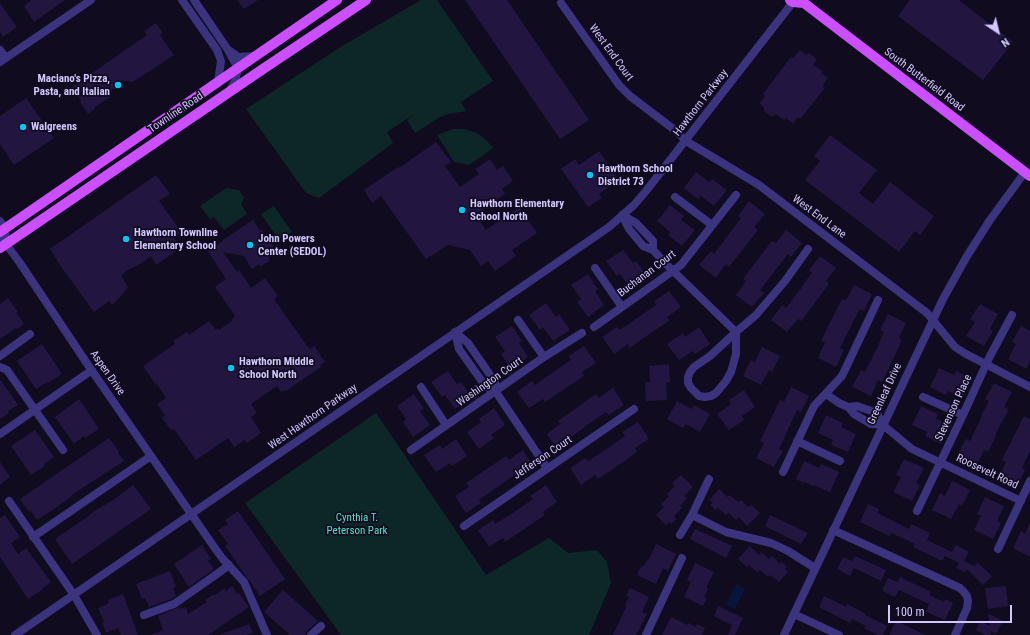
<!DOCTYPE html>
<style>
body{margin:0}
#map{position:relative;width:1030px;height:635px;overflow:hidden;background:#100b1e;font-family:"Roboto Condensed",sans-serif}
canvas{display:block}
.north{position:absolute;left:978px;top:12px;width:40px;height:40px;-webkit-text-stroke:3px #100b1e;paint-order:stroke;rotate:145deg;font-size:11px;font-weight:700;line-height:16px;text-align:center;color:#d2c8ff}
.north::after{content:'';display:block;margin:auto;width:14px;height:18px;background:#d2c8ff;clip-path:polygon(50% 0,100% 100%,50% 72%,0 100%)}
.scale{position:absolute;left:888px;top:605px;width:124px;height:18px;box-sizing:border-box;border:2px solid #d2c8ff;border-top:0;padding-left:5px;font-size:12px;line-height:14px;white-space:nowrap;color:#d2c8ff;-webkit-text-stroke:3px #100b1e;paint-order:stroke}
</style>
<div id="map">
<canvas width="1030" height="635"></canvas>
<div class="north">N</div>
<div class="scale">100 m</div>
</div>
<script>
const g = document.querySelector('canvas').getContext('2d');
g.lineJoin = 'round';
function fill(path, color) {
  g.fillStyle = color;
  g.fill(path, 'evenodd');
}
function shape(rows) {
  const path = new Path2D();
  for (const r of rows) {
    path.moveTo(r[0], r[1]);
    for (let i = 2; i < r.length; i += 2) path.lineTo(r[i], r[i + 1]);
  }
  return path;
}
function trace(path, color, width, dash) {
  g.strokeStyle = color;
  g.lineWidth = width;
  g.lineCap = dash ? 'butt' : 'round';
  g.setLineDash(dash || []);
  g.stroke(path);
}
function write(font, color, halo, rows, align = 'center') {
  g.font = font + ' "Roboto Condensed",sans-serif';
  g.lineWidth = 3.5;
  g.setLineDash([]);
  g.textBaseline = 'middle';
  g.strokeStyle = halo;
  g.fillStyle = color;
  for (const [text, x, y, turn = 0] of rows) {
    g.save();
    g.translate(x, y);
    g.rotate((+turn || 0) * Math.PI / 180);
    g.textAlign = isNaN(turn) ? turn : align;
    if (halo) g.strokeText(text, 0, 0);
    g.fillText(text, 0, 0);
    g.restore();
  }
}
fill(shape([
 [421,0,437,0,493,81,461,102,466,111,448,114,440,117,415,133,407,120,416,113,387,132,393,143,319,198,306,193,246,109,342,46],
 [453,129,464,129,477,133,486,140,493,148,469,165,454,162,437,135],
 [226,188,239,190,244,198,241,204,247,214,224,230,214,217,210,219,200,206],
 [274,206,292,232,279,240,261,214],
 [376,413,486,575,549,538,568,553,597,550,607,562,611,583,589,635,341,635,245,503]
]), '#0d2728');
fill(shape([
 [736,584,745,588,735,609,726,605]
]), '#06153b');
fill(shape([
 [32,0,65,0,34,22,24,6],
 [237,0,258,0,244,9],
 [465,0,507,0,589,120,560,139],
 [910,0,959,0,1013,42,983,80,898,16],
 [0,3,17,27,3,37,0,32],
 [156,23,163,33,160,35,174,55,133,82,118,80,121,86,115,89,112,89,109,99,107,99,95,107,95,109,88,114,80,102,81,101,72,87,147,35,144,31],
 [800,50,806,55,809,53,817,59,813,65,823,71,821,73,828,78,823,85,824,89,801,118,797,118,793,124,786,118,784,120,776,114,772,117,765,112,764,108,760,103,765,96,763,94,790,58,793,58],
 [26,98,54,138,14,165,0,144,0,116],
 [830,135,877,170,859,193,873,204,890,182,934,216,920,235,915,231,899,252,805,180,820,161,814,156],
 [436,142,451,162,445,166,460,187,479,174,475,169,490,159,497,170,503,166,513,181,502,189,505,194,475,215,486,230,519,207,537,233,512,250,516,256,495,271,488,261,481,266,470,250,448,245,426,259,381,196,372,203,364,190,398,167,399,168],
 [599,151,619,180,599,194,602,198,588,207,561,169,575,159,579,165],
 [696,172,709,182,712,179,727,190,714,206,701,196,698,199,684,188],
 [156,175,170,194,159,201,182,233,174,238,182,247,156,265,151,256,140,264,126,271,121,276,128,287,121,296,112,305,109,301,94,312,62,268,50,249],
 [749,201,765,214,754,227,758,230,729,267,726,264,716,278,699,265,711,251,714,254,741,218,738,216],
 [670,205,684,216,681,220,695,230,682,246,668,235,670,232,657,221],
 [253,220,260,231,262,230,277,252,268,258,270,261,260,267,259,264,252,269,244,256,223,252,237,272,239,270,251,288,265,278,278,296,274,299,307,346,308,346,310,349,314,346,325,362,320,365,321,367,286,391,285,390,281,392,277,386,251,404,257,413,251,417,261,433,247,443,245,440,234,447,228,438,196,460,174,429,171,430,162,418,165,415,157,404,166,398,157,384,156,385,143,366,175,344,173,341,187,332,189,335,209,321,216,330,218,328,219,330,233,320,232,319,235,316,215,287,226,279,208,251,223,241,223,240],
 [786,230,802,243,791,257,788,254,770,277,760,290,764,293,752,307,736,295,746,281,743,279,761,255,772,241,776,243],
 [623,250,633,263,636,261,647,276,630,288,620,274,617,276,606,261],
 [820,256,836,268,826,281,829,284,801,321,798,319,787,332,771,320,782,305,786,308,802,287,802,286,812,273,809,270],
 [588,274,598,289,595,291,604,305,588,317,577,302,581,299,571,285],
 [854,285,872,294,864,311,860,309,852,324,840,348,844,350,836,367,818,358,825,342,821,341,829,324,842,299,846,300],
 [669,291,681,307,667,317,669,321,645,337,630,348,628,344,614,354,602,337,617,327,620,330,656,305,654,301],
 [8,298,18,312,16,313,24,324,17,329,16,328,0,339,0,304],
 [546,303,556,317,559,314,570,330,553,341,543,327,540,330,529,315],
 [980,304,998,314,990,329,993,331,984,346,966,336,975,322,970,319],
 [888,314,906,323,899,338,902,340,890,366,882,382,878,380,871,396,852,387,861,370,865,372,877,348,884,332,880,330],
 [512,326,522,341,519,343,528,357,511,369,501,354,505,351,495,337],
 [1021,326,1030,331,1030,362,1026,369,1008,359,1016,344,1012,342],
 [699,327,710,344,695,354,693,351,679,360,667,344,683,333,685,337],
 [42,344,62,374,48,383,47,382,36,389,17,361],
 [584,346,596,363,582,372,584,376,545,402,543,399,529,408,517,392,532,381,535,385,549,375,571,360,569,356],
 [762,347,780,356,772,372,769,370,761,385,743,376,751,360,755,362],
 [669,364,670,382,666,383,667,400,646,401,645,382,650,382,649,366],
 [939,368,954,375,956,371,972,379,963,398,948,391,946,395,930,387],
 [448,371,457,384,461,382,472,397,455,409,445,395,442,397,431,382],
 [0,379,18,405,8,411,9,413,0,419],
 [994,383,1012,392,1004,407,1009,409,995,435,996,436,988,452,984,450,977,465,957,456,966,439,970,441,982,416,981,416,989,401,985,399],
 [791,387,809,396,801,412,797,410,786,434,779,449,783,451,774,467,756,458,764,443,760,441,780,400,784,402],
 [613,388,624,405,609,415,606,412,584,427,585,427,571,437,573,440,558,451,547,434,560,424,558,421,596,394,599,398],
 [744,390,755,407,742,416,744,420,729,430,717,414,731,404,729,400],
 [414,394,424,409,420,411,430,425,413,437,403,422,406,419,397,406],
 [79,399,99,429,85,438,84,436,74,444,55,417],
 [677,401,692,409,694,405,710,414,700,432,686,424,683,428,667,419],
 [921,406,938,414,936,418,950,426,941,444,925,436,927,432,912,425],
 [494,408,505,425,491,435,494,438,479,449,467,432,481,422,479,419],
 [826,415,843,423,841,427,856,434,848,452,831,445,833,440,818,433],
 [1024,416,1030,419,1030,451,1022,468,1025,470,1017,486,999,477,1006,462,1002,460],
 [638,422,649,439,635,448,637,452,613,469,598,479,595,475,581,485,570,468,585,458,588,461,611,446,625,436,622,432],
 [35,430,54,457,44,464,45,466,31,475,11,446],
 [109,438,119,452,118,453,124,461,87,485,72,495,72,496,54,509,37,520,31,511,29,512,20,499],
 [456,439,467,456,452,466,450,463,436,472,424,455,440,445,442,449],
 [523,450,534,467,519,478,516,474,493,490,479,500,481,503,466,513,455,496,469,487,466,483,506,456,509,460],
 [904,459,924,468,916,483,920,485,912,501,893,492,901,477,896,475],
 [804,461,819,468,821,464,839,472,830,492,813,485,813,486,805,482,804,483,796,479],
 [0,462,10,477,0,485],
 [681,475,693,487,684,496,687,498,680,506,682,508,674,516,677,519,671,524,669,522,666,525,656,515,664,507,661,504,669,496,667,494,675,486,672,483],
 [952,481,970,490,962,506,959,504,951,519,932,510,940,493,945,496],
 [133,485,151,509,72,564,55,539,90,515,90,514,96,510,113,500],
 [546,485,557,502,543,512,545,515,505,542,503,538,489,547,478,530,493,520,495,524,510,515,533,499,530,496],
 [719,489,727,497,730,495,738,502,741,500,748,507,751,505,760,513,747,526,739,517,736,520,729,513,726,515,718,508,716,510,710,505,713,503,709,500],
 [985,497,1004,506,997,521,1001,523,993,539,974,530,981,516,977,514],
 [868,504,879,509,877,513,909,529,911,524,930,533,927,540,952,552,956,545,969,552,964,561,974,566,978,563,992,576,983,585,967,569,965,572,956,568,959,563,945,556,942,561,913,547,915,544,900,537,891,533,889,536,879,531,860,522],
 [238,511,285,579,260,596,225,546,228,544,218,530,228,524,225,520],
 [5,515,20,537,11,543,18,554,26,548,51,582,42,589,42,590,28,599,0,557,0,518],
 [770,515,808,533,801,544,765,526],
 [1030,523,1030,557,1013,548,1021,531,1025,534],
 [695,529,732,546,726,558,690,539],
 [656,544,676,554,668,571,663,568,656,584,637,575,641,566,643,567,647,560,648,561],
 [202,545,211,559,208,561,214,569,189,587,174,564],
 [750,546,759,555,761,552,769,559,772,556,780,564,782,562,787,567,785,569,788,572,779,582,770,575,768,577,760,570,757,572,749,565,747,567,738,559],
 [855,556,886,570,881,581,854,568,850,576,837,569,843,557,852,561],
 [695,563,714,572,706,588,708,589,704,597,707,598,703,606,684,597,691,582,687,580],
 [170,571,176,587,173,588,176,596,171,599,149,607,145,598,142,599,136,584],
 [900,577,931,592,929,595,944,602,945,599,953,603,945,620,926,612,929,604,899,590,895,597,882,591,888,578,898,582],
 [232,586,237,594,239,593,249,607,208,635,151,635,163,630,158,616,179,607,180,609,186,607,188,614,207,602,205,600,214,594,215,595,225,588,226,591],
 [1006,586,1008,606,988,609,985,588],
 [630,588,649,597,642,612,647,614,636,635,613,635,627,605,625,605,629,597,626,596],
 [283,590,318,621,307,631,305,635,290,635,264,612],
 [123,594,138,635,121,635,118,628,106,633,102,623,104,622,98,608,109,603,108,600],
 [824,596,846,607,847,604,866,614,865,615,887,626,883,635,878,635,864,628,866,626,852,619,850,623,819,607],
 [718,606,743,618,735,635,728,635,732,625,714,616],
 [988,613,1003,621,996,634,991,631,990,635,986,635,976,630,980,621,990,626],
 [671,617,688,625,688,623,696,627,697,624,705,628,702,635,662,635],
 [896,621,911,628,925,635,889,635],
 [249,624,253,633,246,635,221,635,221,634]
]), '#221640');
trace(shape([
 [182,0,217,50,221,61,218,82],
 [194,0,228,50,238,68,235,81,229,92],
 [561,3,619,85,630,96,676,131,686,141,759,185,927,313,955,347,966,354,1030,387],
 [0,50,6,58],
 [230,51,238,57,256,56],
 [0,62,91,0],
 [675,197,712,225],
 [0,221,5,228,6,244],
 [0,240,6,244,20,263,90,368,212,544,222,558,244,582,267,635],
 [653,250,653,241,636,223,622,215,629,229,643,246,653,250,667,265,736,332,756,315,785,281,808,249],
 [595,268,622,307],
 [518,320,544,357],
 [594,327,681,265,736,195],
 [455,332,459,349,486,387,496,392,547,468],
 [455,332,468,343,495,382,496,392],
 [736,332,736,354,731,372,726,381,716,393,711,396,705,397,699,396,691,388,688,383,688,377,690,372,694,367,710,356,736,332],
 [0,356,30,334],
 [0,367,7,370,63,450],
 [421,387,446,425],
 [826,394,839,403,848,407,857,406,877,413,883,425,912,449,1021,501],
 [923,397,963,415],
 [848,407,854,414,871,424,883,425],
 [0,434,92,370],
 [797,441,840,461],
 [411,450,544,357,582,333],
 [783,472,814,406,842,376,878,300],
 [9,501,74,595,97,635],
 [917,511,963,415,989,358,1012,315],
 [692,515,726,532,771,543,788,551,815,568],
 [464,526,634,409],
 [833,530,960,588,963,591,967,596,968,601,967,608,955,635],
 [680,535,692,515,709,479],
 [33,537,151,456],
 [998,549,1030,481],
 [794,614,839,635],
 [144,615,174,604,217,574,229,565],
 [15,635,609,227,634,205,646,191,793,2],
 [311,635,321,626],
 [646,635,682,558],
 [784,635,943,299,967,256,990,220,1025,172]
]), '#3c337f', 8);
trace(shape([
 [790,0,793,2,804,3,1030,176],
 [0,232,337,0],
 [0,248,263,69,366,0]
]), '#cc4fff', 10);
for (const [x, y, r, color] of [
 [118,85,4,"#00c6f3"],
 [23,127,4,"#00c6f3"],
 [590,175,4,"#00c6f3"],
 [462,210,4,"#00c6f3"],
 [126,239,4,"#00c6f3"],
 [250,245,4,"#00c6f3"],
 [231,368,4,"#00c6f3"]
]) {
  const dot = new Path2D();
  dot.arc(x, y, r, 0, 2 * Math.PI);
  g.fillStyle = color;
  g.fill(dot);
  trace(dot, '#100b1e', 1.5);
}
write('11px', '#d2c8ff', '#100b1e', [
 ["West End Court",611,53,54],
 ["South Butterfield Road",924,80,37],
 ["Hawthorn Parkway",701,103,-52],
 ["Townline Road",176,113,-34],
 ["West End Lane",819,217,37],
 ["Buchanan Court",647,274,-37],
 ["Aspen Drive",107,373,55],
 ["Washington Court",490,382,-35],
 ["Greenleaf Drive",885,394,-65],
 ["Stevenson Place",954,408,-65],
 ["West Hawthorn Parkway",313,417,-35],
 ["Jefferson Court",543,458,-34],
 ["Roosevelt Road",987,472,25]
]);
write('bold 11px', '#d2c8ff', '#100b1e', [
 ["Maciano's Pizza,",110,79,"right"],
 ["Pasta, and Italian",110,92,"right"],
 ["Walgreens",31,127],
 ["Hawthorn School",598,169],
 ["District 73",598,182],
 ["Hawthorn Elementary",470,204],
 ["School North",470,217],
 ["Hawthorn Townline",134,233],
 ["Elementary School",134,246],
 ["John Powers",258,239],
 ["Center (SEDOL)",258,252],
 ["Hawthorn Middle",239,362],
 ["School North",239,375]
], 'left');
write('11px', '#4ee4cb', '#100b1e', [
 ["Cynthia T.",357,518],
 ["Peterson Park",357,531]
]);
</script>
